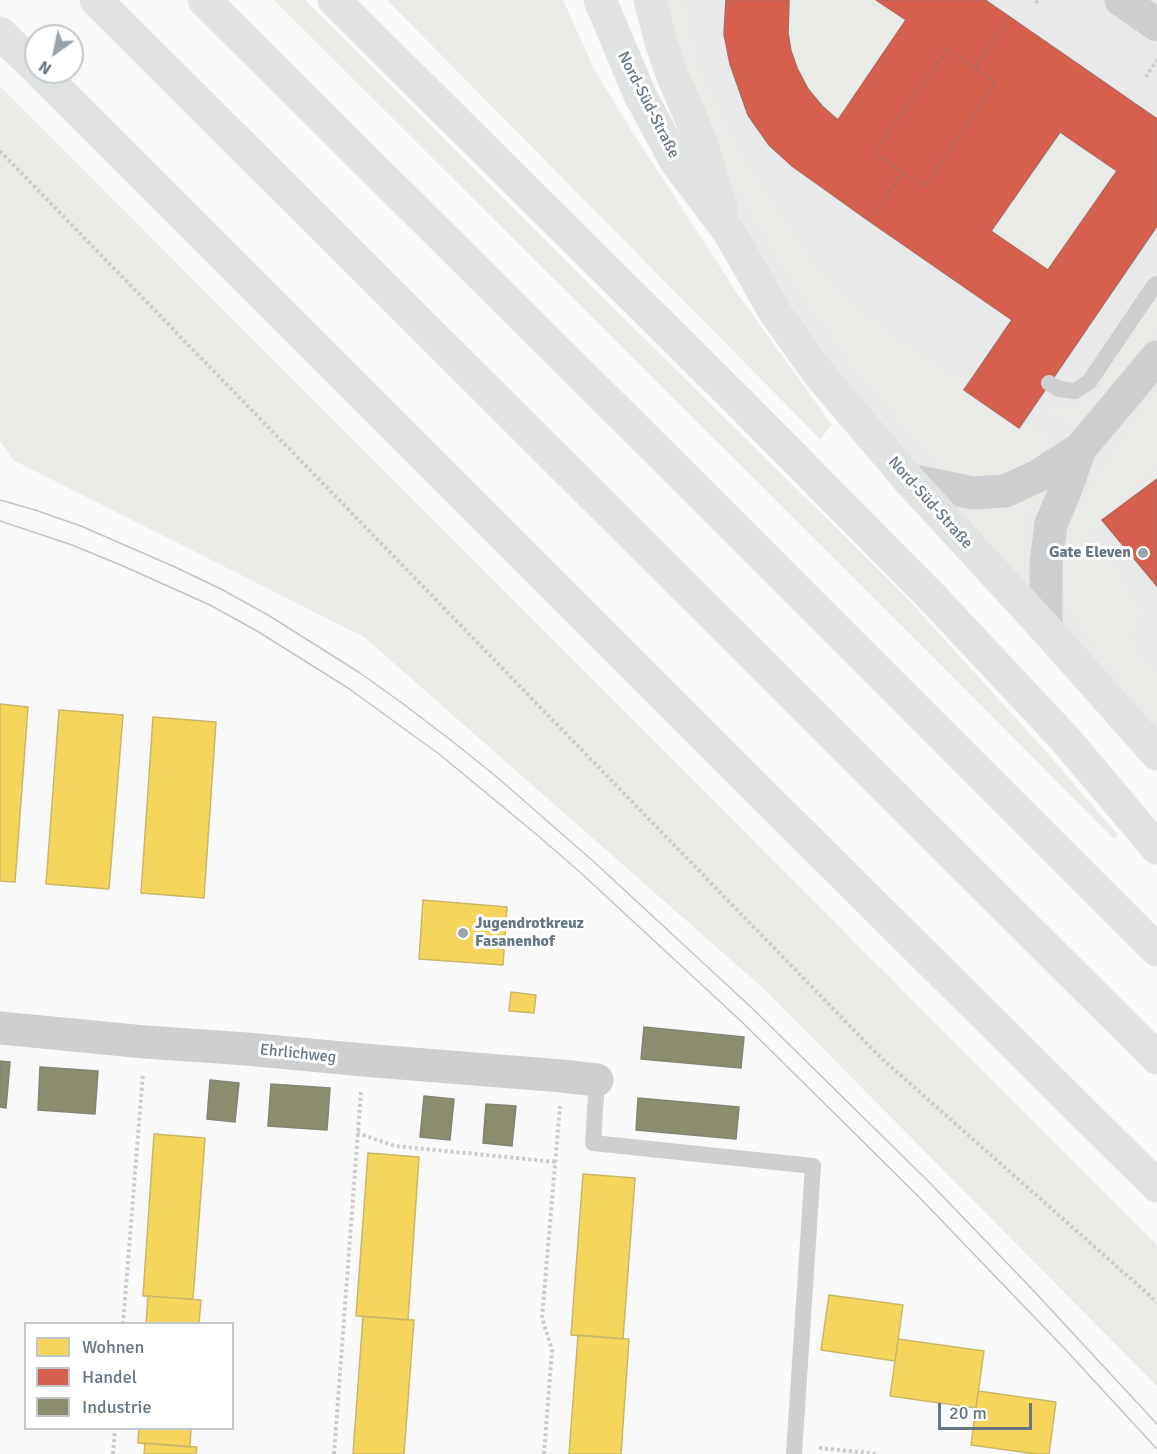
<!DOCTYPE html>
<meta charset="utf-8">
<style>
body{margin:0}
#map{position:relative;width:1157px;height:1454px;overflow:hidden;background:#f9f9f9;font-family:Signika,sans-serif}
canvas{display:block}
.legend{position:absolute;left:24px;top:1322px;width:210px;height:108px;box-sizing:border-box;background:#fff;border:2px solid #c1c8cd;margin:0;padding:8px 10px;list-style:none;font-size:18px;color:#657683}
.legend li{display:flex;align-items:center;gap:12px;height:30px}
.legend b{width:30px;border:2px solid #c1c8cd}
.north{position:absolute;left:24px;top:24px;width:60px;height:60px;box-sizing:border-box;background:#fff;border:2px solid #c1c8cd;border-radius:50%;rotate:213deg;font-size:16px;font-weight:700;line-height:24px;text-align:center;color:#657683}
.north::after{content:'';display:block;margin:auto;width:21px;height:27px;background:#99a4ac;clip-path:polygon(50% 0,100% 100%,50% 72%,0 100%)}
.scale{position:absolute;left:938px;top:1403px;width:94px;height:27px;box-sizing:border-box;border:3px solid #657683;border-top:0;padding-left:8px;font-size:18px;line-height:21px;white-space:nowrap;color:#657683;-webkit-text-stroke:4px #fff;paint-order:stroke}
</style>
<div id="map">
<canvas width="1157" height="1454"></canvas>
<ul class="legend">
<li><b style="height:16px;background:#f6d55c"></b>Wohnen</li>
<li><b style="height:16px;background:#d6604d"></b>Handel</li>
<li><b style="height:16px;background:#8c8c6e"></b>Industrie</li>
</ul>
<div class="north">N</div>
<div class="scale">20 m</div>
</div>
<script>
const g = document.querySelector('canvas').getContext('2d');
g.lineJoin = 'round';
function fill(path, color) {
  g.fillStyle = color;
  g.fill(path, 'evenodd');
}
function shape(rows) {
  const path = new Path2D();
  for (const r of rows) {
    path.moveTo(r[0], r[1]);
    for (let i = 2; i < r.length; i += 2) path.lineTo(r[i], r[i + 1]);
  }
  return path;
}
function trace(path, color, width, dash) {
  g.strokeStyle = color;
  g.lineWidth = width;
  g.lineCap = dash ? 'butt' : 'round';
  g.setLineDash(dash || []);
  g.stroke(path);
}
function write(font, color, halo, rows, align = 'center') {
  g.font = font + ' Signika,sans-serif';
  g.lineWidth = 6;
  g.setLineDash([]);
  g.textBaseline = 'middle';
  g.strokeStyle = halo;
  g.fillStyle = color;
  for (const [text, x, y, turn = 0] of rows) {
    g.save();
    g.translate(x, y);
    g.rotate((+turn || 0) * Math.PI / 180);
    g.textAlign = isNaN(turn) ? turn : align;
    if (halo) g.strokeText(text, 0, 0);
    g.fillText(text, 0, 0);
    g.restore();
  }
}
fill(shape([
 [650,0,1157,0,1157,754,776,314]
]), '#e8e9e9');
fill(shape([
 [274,0,305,0,584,279,907,598,1050,756,1118,835,1114,839,931,655],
 [387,0,563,0,594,69,633,133,739,296,832,425,820,439],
 [663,0,683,0,700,68,740,155,804,250,843,295,882,328,964,384,961,391,1019,432,1026,421,1051,440,1032,466,1010,481,966,480,939,463,907,430,845,357,770,248,723,159,699,109],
 [789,0,876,0,906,20,838,120,822,106,808,89,797,68,791,51,788,33],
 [0,86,1157,1245,1157,1386,763,988,364,637,13,460,0,441],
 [1060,132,1117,171,1048,270,991,231],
 [1152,301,1157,301,1157,328,1118,379,1081,420,1073,423,1065,420,1041,406,1042,405,1064,410,1076,408,1088,402,1105,379,1107,364],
 [1157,389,1157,466,1153,472,1090,529,1143,615,1129,638,1157,675,1157,724,1116,676,1065,604,1057,574,1061,552,1072,521,1092,485],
 [1054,480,1038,500,1028,516,1023,542,1022,557,1025,569,1018,575,964,518,969,512,981,514,998,513,1016,508,1031,495]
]), '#e8ebe6');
const homes = shape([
 [0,704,28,707,15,882,0,881,0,704],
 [59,710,123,715,109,889,46,884,59,710],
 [153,717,216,722,204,898,141,893,153,717],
 [423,900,507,907,503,965,419,959,423,900],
 [511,992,536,995,534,1013,509,1011,511,992],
 [154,1134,205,1138,193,1299,143,1296,154,1134],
 [368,1153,419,1157,408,1320,356,1316,368,1153],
 [583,1174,635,1178,623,1339,571,1335,583,1174],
 [829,1295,903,1305,895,1361,821,1350,829,1295],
 [148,1296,201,1300,199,1324,146,1324,148,1296],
 [363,1316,414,1320,404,1454,353,1454,363,1316],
 [578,1335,629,1339,621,1454,569,1454,578,1335],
 [898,1339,984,1351,976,1408,890,1396,898,1339],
 [978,1391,1056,1402,1049,1454,1036,1454,971,1445,978,1391],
 [139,1428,191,1428,190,1447,138,1443,139,1428],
 [145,1443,197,1447,196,1454,144,1454,145,1443]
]);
fill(homes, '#f6d55c');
trace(homes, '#cab868', 1.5);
const shops = shape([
 [726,0,789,0,788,33,791,51,797,68,808,89,822,106,838,120,906,20,876,0,985,0,1010,17,975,68,947,49,875,153,903,172,869,221,792,166,769,145,748,115,730,64,724,34,726,0],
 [1010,17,1157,119,1157,226,1019,428,964,390,1012,320,869,221,903,172,924,186,996,83,975,68,1010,17],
 [1060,132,1117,171,1048,270,991,231,1060,132],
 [947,49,996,83,924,186,875,153,947,49],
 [1157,479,1157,586,1102,520,1157,479]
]);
fill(shops, '#d6604d');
trace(shops, '#b4675d', 1.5);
const industry = shape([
 [644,1027,744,1037,741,1068,641,1059,644,1027],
 [0,1061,10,1062,6,1108,0,1107,0,1061],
 [40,1067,98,1071,95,1114,38,1110,40,1067],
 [210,1080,239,1083,235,1122,207,1119,210,1080],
 [271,1084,330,1088,327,1130,268,1126,271,1084],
 [424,1096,454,1099,450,1140,420,1137,424,1096],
 [638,1098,739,1107,736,1139,636,1130,638,1098],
 [486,1104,516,1106,512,1146,483,1143,486,1104]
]);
fill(industry, '#8c8c6e');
trace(industry, '#808574', 1.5);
trace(shape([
 [1036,3,1038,0],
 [1146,77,1157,60],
 [0,151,880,1057,1157,1302],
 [357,1133,395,1146,556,1162],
 [123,1324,143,1073],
 [819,1448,879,1454],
 [113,1454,115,1428],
 [334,1454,361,1091],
 [544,1454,552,1350,542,1318,560,1106]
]), '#cbcccd', 4, [3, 3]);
trace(shape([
 [1049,383,1059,389,1075,391,1089,382,1154,286,1157,284],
 [597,1080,593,1143,813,1166,794,1454]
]), '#cecfd0', 16);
trace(shape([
 [1121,0,1157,25],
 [909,480,973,493,1005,491,1038,476,1080,449,1157,357],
 [1046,629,1046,564,1051,524,1065,491,1080,449],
 [0,1028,145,1042,247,1049,363,1060,562,1076,597,1080]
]), '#cecfd0', 33);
trace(shape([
 [600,0,640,95,675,160,729,232,776,314,819,374,909,480,1046,629,1157,754],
 [650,0,661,42,673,77,700,139,721,208]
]), '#e1e2e2', 33);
trace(shape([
 [96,0,1157,1058],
 [204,0,655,448,1157,950],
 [334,0,740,403,931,596,1065,739,1157,848],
 [0,33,36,68],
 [40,72,762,794,1157,1186]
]), '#e1e2e2', 33);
trace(shape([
 [0,500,35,510,81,526,175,567,221,589,268,615,360,673,402,703,452,741,498,778,593,861,753,1009,929,1182,1031,1288,1157,1424],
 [0,521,72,545,123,566,210,605,257,631,348,688,439,754,536,834,582,874,743,1023,918,1196,1064,1348,1157,1449]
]), '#c3c5c6', 1.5);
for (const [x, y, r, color] of [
 [1143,553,6,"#99a4ac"],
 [463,933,6,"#99a4ac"]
]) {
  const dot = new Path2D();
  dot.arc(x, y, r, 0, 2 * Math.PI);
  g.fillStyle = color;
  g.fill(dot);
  trace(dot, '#fff', 2);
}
write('16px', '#657683', '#fff', [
 ["Nord-Süd-Straße",648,105,63],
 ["Nord-Süd-Straße",930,503,48],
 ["Ehrlichweg",298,1054,6]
]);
write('bold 16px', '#657683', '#fff', [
 ["Gate Eleven",1131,553],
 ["Jugendrotkreuz",475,924,"left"],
 ["Fasanenhof",475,942,"left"]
], 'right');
</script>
